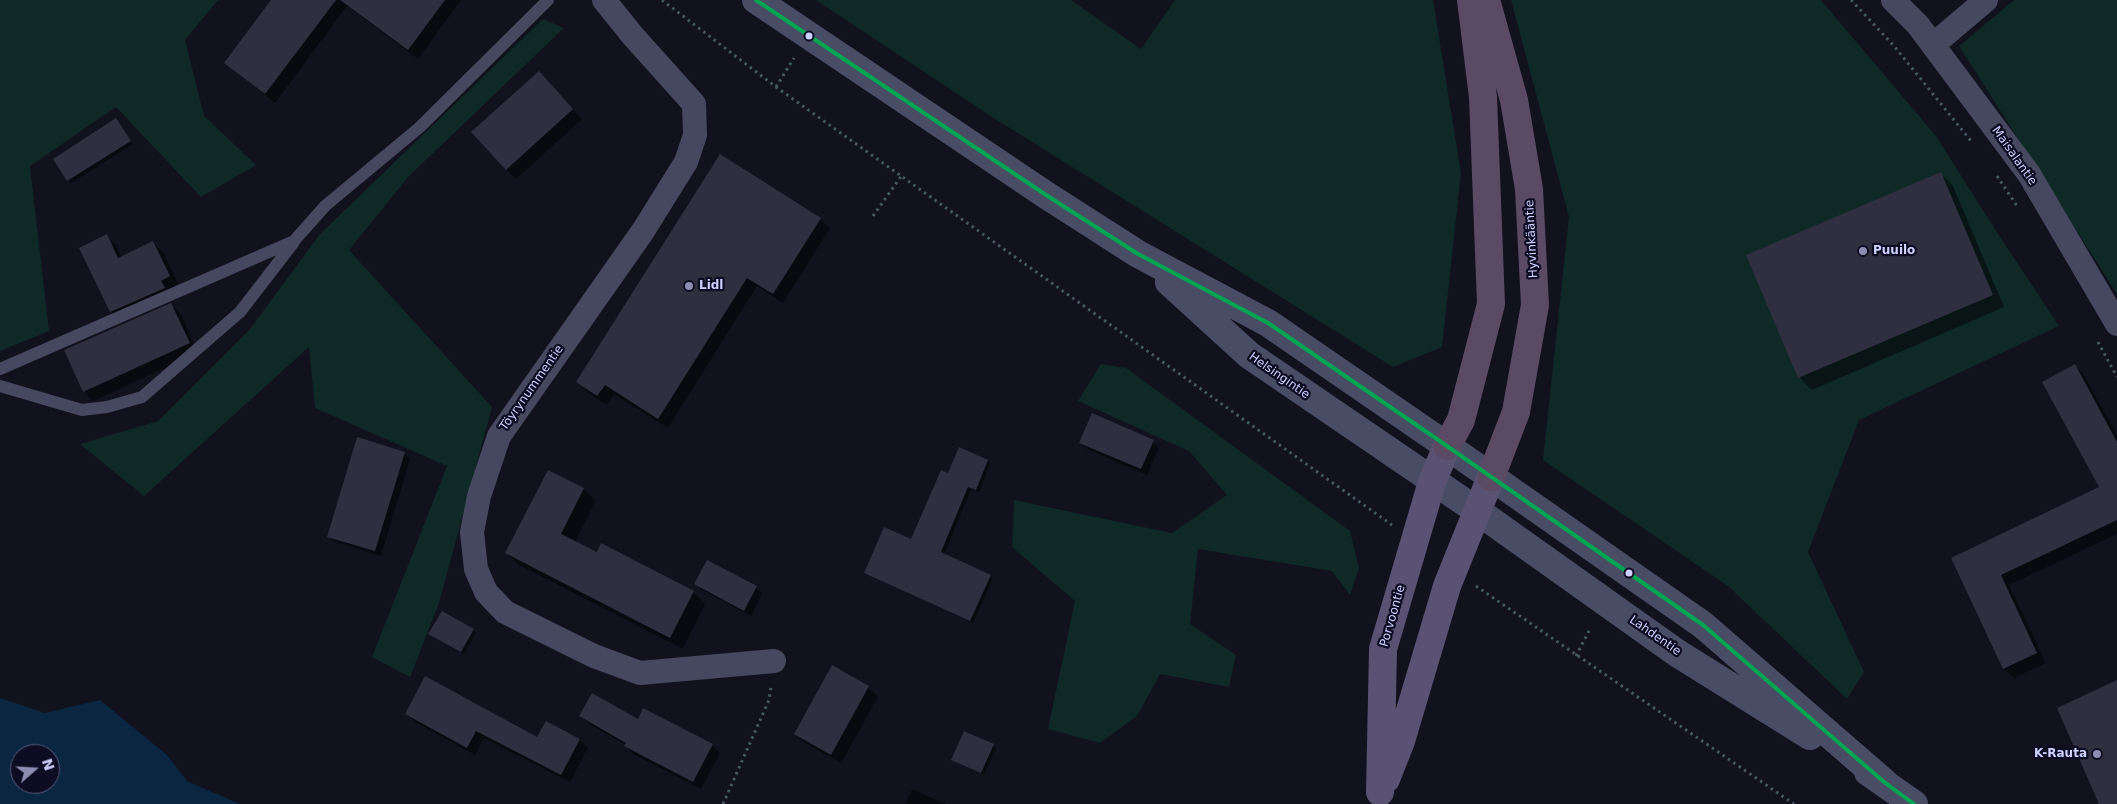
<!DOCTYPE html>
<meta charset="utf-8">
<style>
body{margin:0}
#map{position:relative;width:2117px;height:804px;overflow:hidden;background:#12111e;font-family:"DejaVu Sans",sans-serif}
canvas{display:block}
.north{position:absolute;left:10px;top:744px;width:50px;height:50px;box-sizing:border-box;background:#0d0c23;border:1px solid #5a5a7b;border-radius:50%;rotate:71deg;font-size:14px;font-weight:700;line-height:20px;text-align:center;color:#ced0ff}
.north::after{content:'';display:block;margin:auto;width:18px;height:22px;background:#8c8db0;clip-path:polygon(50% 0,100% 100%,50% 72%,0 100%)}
</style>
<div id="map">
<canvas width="2117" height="804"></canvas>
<div class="north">N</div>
</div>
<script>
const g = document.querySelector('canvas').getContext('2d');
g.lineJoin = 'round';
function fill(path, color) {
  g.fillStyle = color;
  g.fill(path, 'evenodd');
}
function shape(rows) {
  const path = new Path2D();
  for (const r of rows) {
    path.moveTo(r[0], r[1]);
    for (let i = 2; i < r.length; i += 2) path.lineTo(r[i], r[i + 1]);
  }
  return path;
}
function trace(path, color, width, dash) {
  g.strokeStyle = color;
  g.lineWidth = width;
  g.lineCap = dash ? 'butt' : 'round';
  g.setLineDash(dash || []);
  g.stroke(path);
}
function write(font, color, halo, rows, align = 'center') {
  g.font = font + ' "DejaVu Sans",sans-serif';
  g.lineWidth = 4.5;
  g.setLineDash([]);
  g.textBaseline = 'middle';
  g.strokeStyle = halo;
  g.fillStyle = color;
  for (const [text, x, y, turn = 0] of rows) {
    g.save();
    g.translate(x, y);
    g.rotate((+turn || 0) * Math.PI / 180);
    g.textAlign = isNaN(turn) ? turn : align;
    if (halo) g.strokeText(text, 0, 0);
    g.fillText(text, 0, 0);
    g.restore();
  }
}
fill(shape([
 [0,0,218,0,185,40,204,116,256,165,201,197,116,107,30,166,49,331,0,351],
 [816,0,1071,0,1141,49,1175,0,1433,0,1461,173,1442,347,1393,367,992,117],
 [1511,0,1821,0,1936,136,2000,237,2059,326,1859,420,1808,552,1864,672,1847,699,1728,586,1543,460,1569,217],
 [2014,0,2117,0,2117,294,1959,46],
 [543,19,564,28,409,176,349,250,492,407,439,603,410,677,372,657,447,466,315,408,309,347,144,496,80,444,158,421,250,329,320,234],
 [1101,364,1126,368,1350,531,1359,568,1350,595,1332,571,1198,549,1190,624,1236,655,1229,687,1160,674,1137,716,1100,743,1048,729,1075,601,1012,547,1014,500,1172,533,1227,495,1189,451,1078,401]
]), '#0f2926');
fill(shape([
 [0,698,45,713,100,700,167,755,187,781,240,804,0,804],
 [20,754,50,754,50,784,20,784]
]), '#0a2641');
fill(shape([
 [272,0,461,0,418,59,347,6,275,103,225,63],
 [548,82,582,119,516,179,506,169],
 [116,120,133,144,71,183,54,159],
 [1941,174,1953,186,2004,307,1812,390,1799,377],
 [820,219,830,228,783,303,757,286,668,428,614,394,607,405,587,392,578,382],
 [107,236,116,245,122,258,153,243,163,252,179,286,121,321,111,311],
 [171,305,181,314,198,353,93,401,84,391],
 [2075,365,2084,375,2117,435,2117,534,2009,585,2046,663,2014,678,2004,669,1952,558,2101,488],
 [1153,441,1159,448,1147,475,1087,449,1081,442],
 [404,453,410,459,381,556,335,542,329,536],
 [988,461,990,464,979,492,971,489,944,555,993,578,973,623,865,573,912,541,948,475],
 [549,471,583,489,596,501,575,542,693,592,705,604,683,649,519,565,507,553],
 [696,584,756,587,762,594,751,616,702,590],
 [473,630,476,633,464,654,433,636],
 [868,687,878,697,841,763,805,743,795,734],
 [406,713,537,739,580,740,588,748,570,782,484,738,475,755,415,722],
 [581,716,638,721,712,745,720,753,701,789,633,754,626,745,589,724],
 [993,745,996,748,984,775,953,759],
 [912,789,946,804,905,804]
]), '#0007');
fill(shape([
 [271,0,336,0,265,94,224,63],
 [340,0,445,0,408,50],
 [539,71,573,109,506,170,471,132],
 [116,118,131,141,67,181,53,159],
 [720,154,821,218,773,294,747,278,658,419,605,385,597,396,576,382],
 [1941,172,1993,295,1798,378,1746,255],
 [107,234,118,258,153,241,170,276,161,281,165,288,110,312,79,248],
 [171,303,190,343,83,392,64,350],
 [2075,364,2117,442,2117,520,2001,575,2037,653,2003,669,1951,558,2099,487,2042,382],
 [1092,413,1154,440,1141,469,1079,443],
 [357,437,405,452,375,551,327,537],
 [959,447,988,460,976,490,968,487,941,552,991,575,970,621,864,573,884,527,911,539,941,470,948,473],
 [548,470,584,488,561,534,597,552,601,543,694,591,670,638,505,553],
 [707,560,757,586,744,611,694,584],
 [442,611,474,629,461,652,428,634],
 [832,665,869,686,831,755,794,734],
 [425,676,537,737,546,721,580,739,561,775,476,731,467,748,405,714],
 [2117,680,2117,804,2099,804,2057,708],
 [592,693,638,719,643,708,713,744,693,782,624,746,626,743,579,716],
 [964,731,994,744,981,773,951,760]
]), '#302f40');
trace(shape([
 [662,0,776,87,1392,525],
 [1851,0,1894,46,1971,141],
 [776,87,794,58],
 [1997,176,2017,206],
 [873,216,902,175],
 [2098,342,2117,377],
 [1476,586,1794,804],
 [1576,656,1590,629],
 [723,804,769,700,771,687]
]), '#455862', 3, [2.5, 4]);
trace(shape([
 [0,369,294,241,325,206,420,127,548,0],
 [0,386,82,410,107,407,142,397,240,312,294,242]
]), '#46485f', 12);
trace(shape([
 [604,0,633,36,694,104,695,135,686,162,643,231,499,436,479,496,472,532,476,569,486,592,505,612,594,656,640,673,774,661],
 [1893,0,1918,25,2029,174,2117,324],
 [1933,45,1986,0]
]), '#46485f', 24);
trace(shape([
 [756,0,1046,195,1138,254,1268,323,1447,446,1703,625,1884,782],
 [1169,282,1249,355,1476,510,1677,653,1810,736],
 [1868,772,1914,804]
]), '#494c65', 28);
trace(shape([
 [1386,779,1401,741,1447,586,1491,477],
 [1380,792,1383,649,1432,482,1447,446]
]), '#595272', 28);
trace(shape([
 [1486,0,1514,100,1529,189,1535,305,1516,412,1491,477],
 [1447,446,1461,420,1491,304,1483,97,1471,0]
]), '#5b4a64', 28);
trace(shape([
 [756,0,1046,195,1138,254,1268,323,1447,446,1703,625,1884,782,1914,804]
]), '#00a651', 4);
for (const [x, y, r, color] of [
 [809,36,4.5,"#ced0ff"],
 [1863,251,5,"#8c8db0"],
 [689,286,5,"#8c8db0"],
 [1629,573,4.5,"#ced0ff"],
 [2097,754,5,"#8c8db0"]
]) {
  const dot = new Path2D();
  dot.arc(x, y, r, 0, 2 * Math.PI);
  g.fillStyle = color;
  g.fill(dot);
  trace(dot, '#0d0c23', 2);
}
write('12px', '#ced0ff', '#0d0c23', [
 ["Maisalantie",2014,156,55],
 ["Hyvinkääntie",1532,239,-93],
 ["Helsingintie",1279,376,35],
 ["Töyrynummentie",532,388,-55],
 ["Porvoontie",1393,616,-74],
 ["Lahdentie",1655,636,35]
]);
write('bold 12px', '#ced0ff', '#0d0c23', [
 ["Puuilo",1873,251],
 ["Lidl",699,286],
 ["K-Rauta",2087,754,"right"]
], 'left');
</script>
